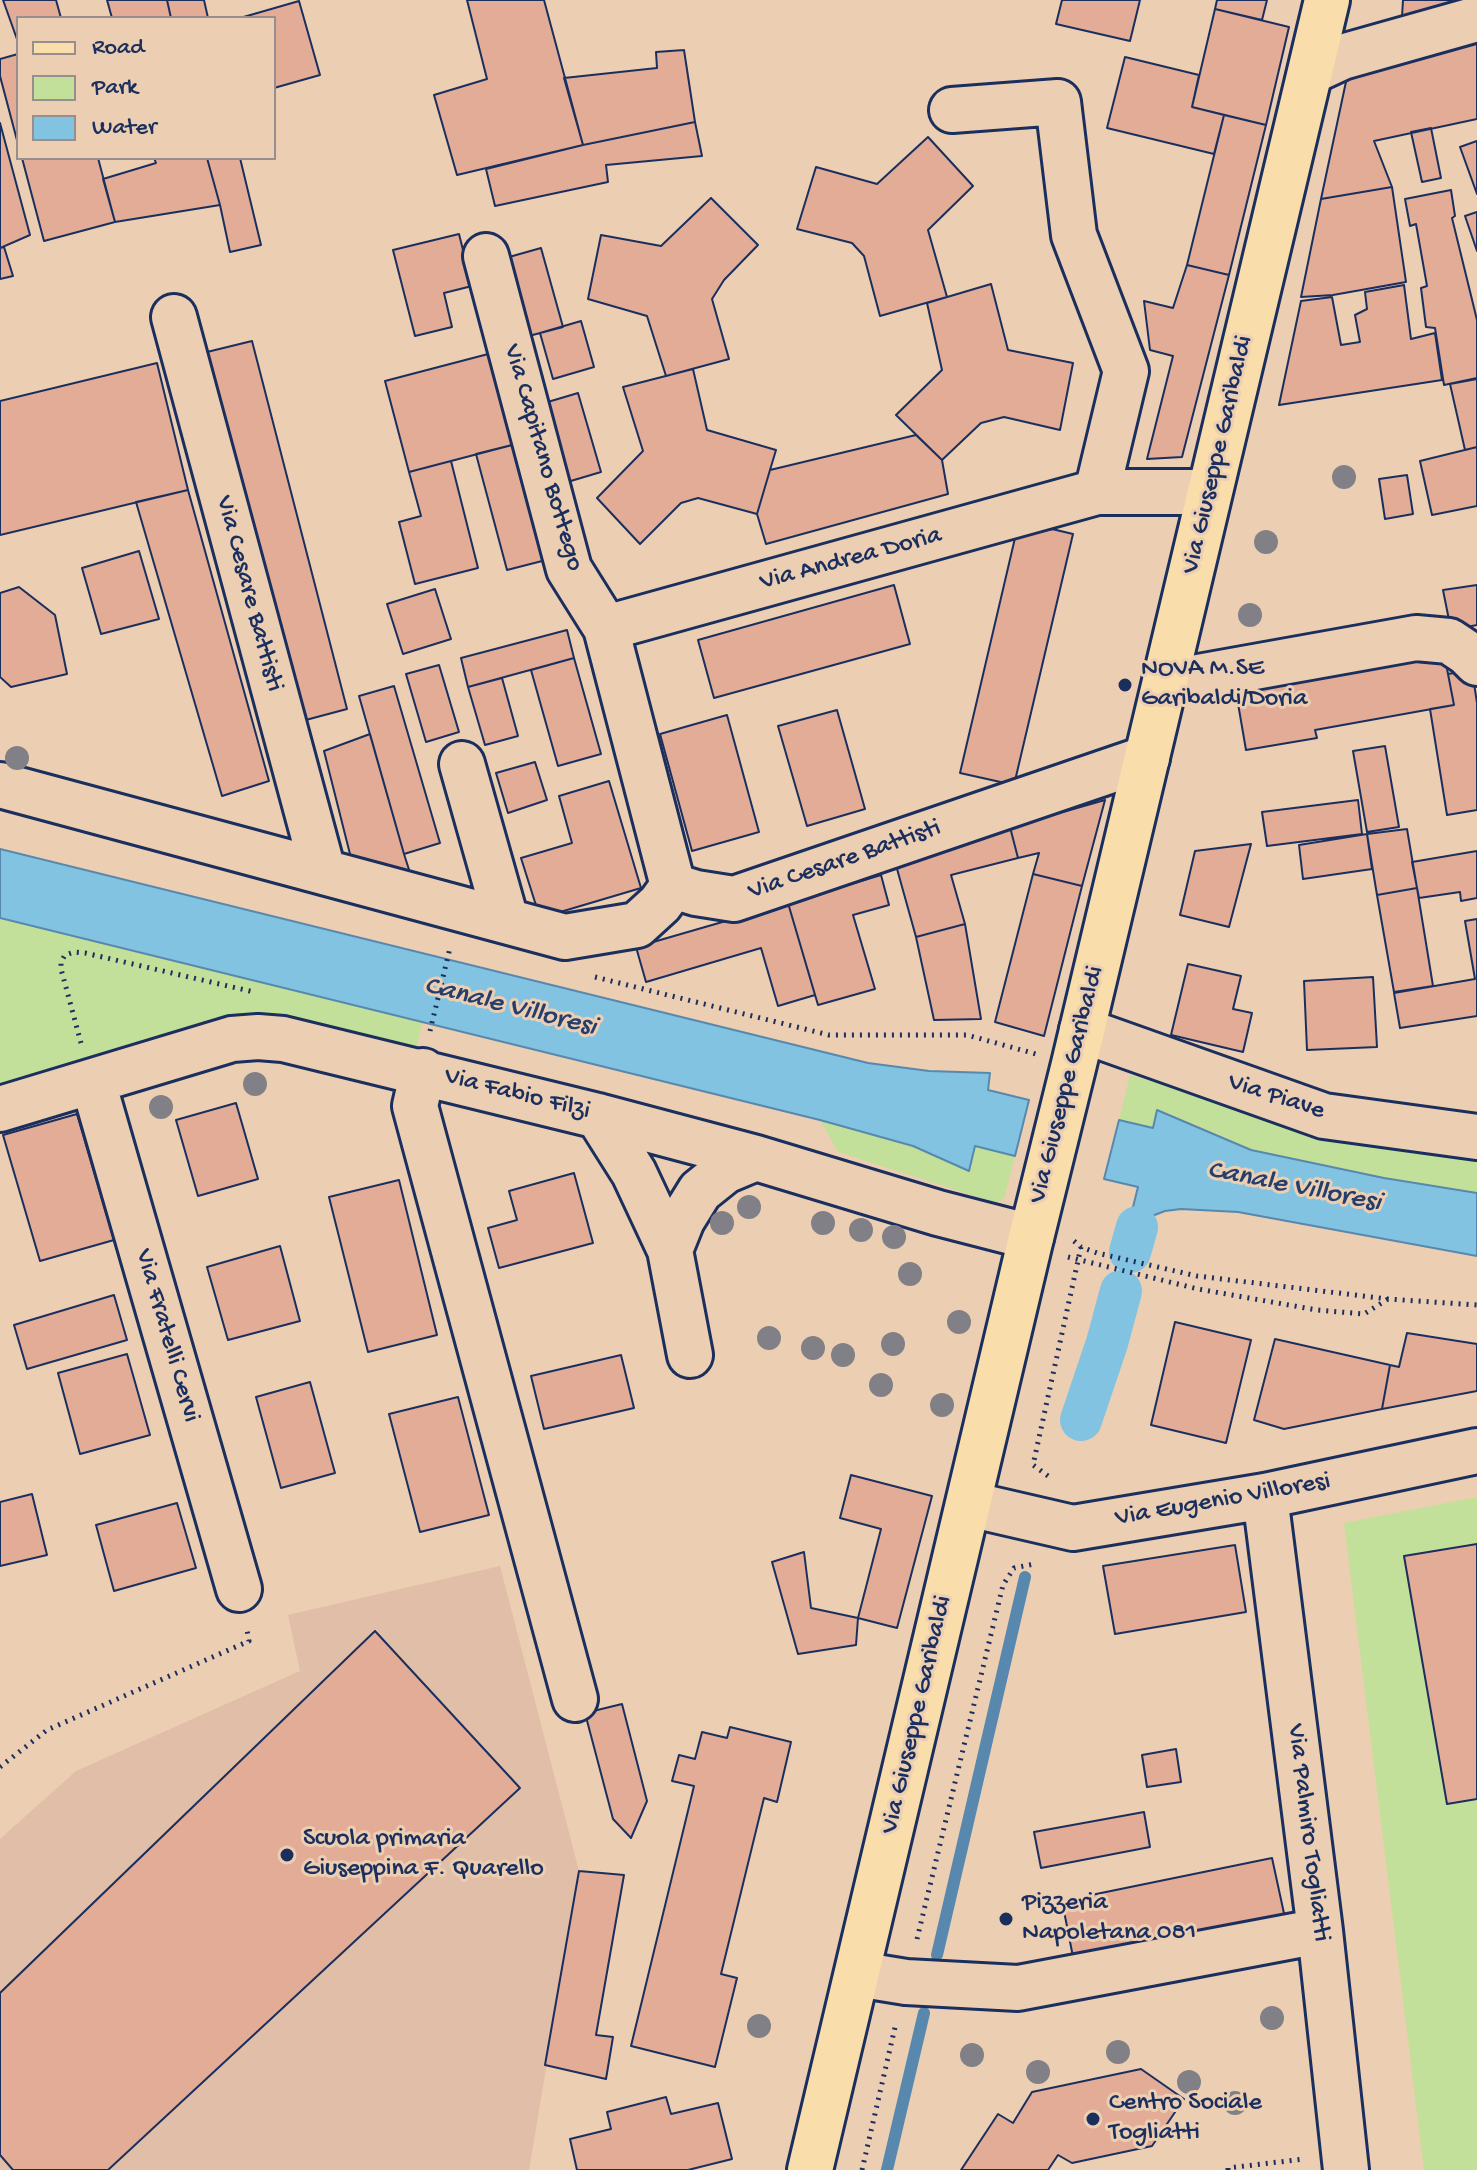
<!DOCTYPE html>
<style>
body{margin:0}
#map{position:relative;width:1477px;height:2170px;overflow:hidden;background:#ecceb2;font-family:"Gochi Hand",sans-serif}
canvas{display:block}
.legend{position:absolute;left:16px;top:16px;width:260px;height:144px;box-sizing:border-box;background:#ecceb2;border:2px solid #988e90;margin:0;padding:10px 14px;list-style:none;font-size:24px;color:#1b2f5e}
.legend li{display:flex;align-items:center;gap:16px;height:40px}
.legend b{width:40px;border:2px solid #988e90}
</style>
<div id="map">
<canvas width="1477" height="2170"></canvas>
<ul class="legend">
<li><b style="height:10px;background:#f9deab"></b>Road</li>
<li><b style="height:22px;background:#c2e099"></b>Park</li>
<li><b style="height:22px;background:#81c3e1"></b>Water</li>
</ul>
</div>
<script>
const g = document.querySelector('canvas').getContext('2d');
g.lineJoin = 'round';
function fill(path, color) {
  g.fillStyle = color;
  g.fill(path, 'evenodd');
}
function shape(rows) {
  const path = new Path2D();
  for (const r of rows) {
    path.moveTo(r[0], r[1]);
    for (let i = 2; i < r.length; i += 2) path.lineTo(r[i], r[i + 1]);
  }
  return path;
}
function trace(path, color, width, dash) {
  g.strokeStyle = color;
  g.lineWidth = width;
  g.lineCap = dash ? 'butt' : 'round';
  g.setLineDash(dash || []);
  g.stroke(path);
}
function write(font, color, halo, rows, align = 'center') {
  g.font = font + ' "Gochi Hand",sans-serif';
  g.lineWidth = 6;
  g.setLineDash([]);
  g.textBaseline = 'middle';
  g.strokeStyle = halo;
  g.fillStyle = color;
  for (const [text, x, y, turn = 0] of rows) {
    g.save();
    g.translate(x, y);
    g.rotate((+turn || 0) * Math.PI / 180);
    g.textAlign = isNaN(turn) ? turn : align;
    if (halo) g.strokeText(text, 0, 0);
    g.fillText(text, 0, 0);
    g.restore();
  }
}
fill(shape([
 [500,1566,579,1871,529,2170,0,2170,0,1839,76,1771,300,1671,288,1615]
]), '#e1bea7');
fill(shape([
 [0,918,423,1022,413,1059,250,1022,0,1093],
 [1130,1075,1360,1141,1477,1157,1477,1193,1384,1178,1251,1150,1158,1110,1153,1129,1119,1120],
 [820,1120,913,1146,968,1171,975,1146,1015,1156,1004,1199,997,1202,990,1201,838,1152],
 [1477,1497,1477,2170,1424,2170,1344,1523]
]), '#c2e099');
const water = shape([
 [0,849,868,1063,929,1071,990,1073,988,1090,1029,1100,1015,1156,975,1146,969,1171,913,1146,820,1120,0,918,0,849],
 [1157,1110,1251,1150,1384,1178,1477,1193,1477,1256,1238,1212,1181,1209,1165,1211,1152,1216,1132,1211,1138,1187,1104,1179,1119,1120,1153,1128,1157,1110]
]);
fill(water, '#81c3e1');
trace(water, '#5888ad', 2);
trace(shape([
 [937,1955,1025,1577],
 [887,2170,924,2013]
]), '#5888ad', 12);
trace(shape([
 [1130,1252,1137,1227],
 [1081,1420,1107,1343,1121,1291]
]), '#81c3e1', 42);
const building = shape([
 [3,0,56,0,61,18,18,18,18,42,3,0],
 [107,0,167,0,171,18,112,18,107,0],
 [167,0,204,0,208,18,171,18,167,0],
 [467,0,544,0,583,145,457,175,434,95,487,79,467,0],
 [1062,0,1140,0,1130,41,1056,24,1062,0],
 [1217,0,1267,0,1262,20,1215,9,1217,0],
 [1403,0,1477,0,1477,7,1402,17,1403,0],
 [299,1,320,75,274,88,274,18,240,18,299,1],
 [1215,9,1289,27,1266,125,1192,107,1215,9],
 [1477,35,1477,119,1374,141,1392,187,1321,199,1347,77,1477,35],
 [684,50,695,122,583,145,564,78,657,68,656,52,684,50],
 [18,54,18,144,0,76,0,59,18,54],
 [1125,57,1199,75,1192,107,1224,115,1214,154,1107,128,1125,57],
 [1224,115,1266,125,1229,275,1187,265,1224,115],
 [695,122,702,156,606,165,608,182,495,206,486,169,583,145,695,122],
 [0,123,30,235,0,248,0,123],
 [1431,128,1441,178,1422,182,1411,132,1431,128],
 [928,137,973,186,928,230,947,297,880,316,864,256,852,243,797,229,816,167,877,184,928,137],
 [1477,141,1477,194,1460,147,1477,141],
 [22,158,98,158,115,222,44,241,22,158],
 [154,158,207,158,220,205,115,222,103,179,156,163,154,158],
 [207,158,240,158,261,245,230,252,220,205,207,158],
 [1392,187,1406,282,1333,295,1301,297,1321,199,1392,187],
 [1451,190,1455,216,1452,218,1477,320,1477,378,1444,385,1435,328,1426,327,1421,288,1427,286,1416,224,1410,226,1405,199,1451,190],
 [711,198,758,245,724,280,712,299,729,359,666,376,647,316,588,299,601,235,661,246,711,198],
 [1477,212,1477,251,1465,216,1477,212],
 [459,234,472,286,444,293,452,327,415,336,393,250,459,234],
 [4,247,13,276,0,279,0,248,4,247],
 [541,248,563,327,525,337,502,259,541,248],
 [1187,265,1229,275,1182,457,1147,459,1173,356,1150,350,1144,301,1173,308,1187,265],
 [991,284,1008,350,1073,363,1060,430,1004,417,981,423,942,460,896,415,942,370,927,303,991,284],
 [1404,285,1411,339,1435,333,1442,380,1279,405,1301,301,1332,297,1341,345,1360,342,1355,315,1367,309,1365,292,1404,285],
 [581,321,594,367,553,379,540,333,581,321],
 [252,341,347,709,302,721,207,352,252,341],
 [492,353,516,444,409,472,385,381,492,353],
 [157,363,188,490,0,535,0,401,157,363],
 [693,369,707,430,776,450,770,470,757,514,698,498,681,503,640,544,597,498,643,451,623,387,693,369],
 [1477,379,1477,447,1465,450,1450,384,1477,379],
 [578,393,601,472,564,483,541,404,578,393],
 [916,435,942,460,948,494,766,544,757,514,770,470,916,435],
 [516,444,546,560,507,570,476,454,516,444],
 [1477,447,1477,506,1432,515,1420,461,1477,447],
 [451,461,478,568,415,584,399,522,421,516,409,472,451,461],
 [1407,475,1413,514,1385,519,1379,479,1407,475],
 [188,490,269,781,222,796,136,502,188,490],
 [1052,529,1073,534,1014,785,960,773,1015,538,1052,529],
 [139,551,159,619,101,634,82,568,139,551],
 [894,585,910,644,714,698,698,640,894,585],
 [1477,585,1477,625,1451,630,1443,590,1477,585],
 [19,587,55,615,67,674,11,687,0,677,0,593,19,587],
 [435,589,451,639,403,654,387,604,435,589],
 [567,630,574,658,468,687,461,658,567,630],
 [1443,648,1454,705,1315,730,1317,738,1246,750,1235,686,1443,648],
 [574,658,601,754,558,766,531,670,574,658],
 [439,665,459,732,426,742,406,674,439,665],
 [1472,670,1477,703,1477,810,1447,815,1430,709,1454,705,1448,674,1472,670],
 [502,678,518,736,485,745,468,687,502,678],
 [394,686,440,843,404,854,359,696,394,686],
 [837,710,865,809,807,826,778,726,837,710],
 [727,715,759,832,692,851,660,734,727,715],
 [370,734,404,854,412,879,353,866,324,751,370,734],
 [1385,746,1399,827,1367,832,1353,751,1385,746],
 [535,762,547,800,508,813,496,773,535,762],
 [609,781,641,888,540,918,521,858,572,843,559,796,609,781],
 [1105,800,1082,886,1033,874,1039,853,1018,858,1010,827,1105,800],
 [1358,800,1362,834,1267,846,1262,812,1358,800],
 [1010,827,1018,858,951,875,965,924,916,937,894,858,1010,827],
 [1407,829,1417,888,1377,895,1367,834,1407,829],
 [1367,834,1372,869,1303,879,1299,845,1367,834],
 [1251,844,1229,927,1180,915,1195,851,1251,844],
 [1477,851,1477,898,1461,901,1460,892,1419,898,1412,862,1477,851],
 [1033,874,1082,886,1044,1036,995,1022,1033,874],
 [881,875,889,905,853,915,875,989,818,1005,788,903,881,875],
 [1417,888,1433,986,1394,992,1377,895,1417,888],
 [788,903,815,995,778,1006,761,948,646,982,636,947,788,903],
 [1477,919,1477,1016,1400,1028,1394,993,1475,979,1465,921,1477,919],
 [965,924,981,1019,934,1020,916,937,965,924],
 [1188,964,1241,976,1233,1009,1252,1013,1243,1052,1171,1035,1188,964],
 [1373,977,1377,1047,1307,1050,1304,981,1373,977],
 [236,1103,258,1179,198,1196,176,1120,236,1103],
 [77,1114,114,1240,40,1261,3,1135,77,1114],
 [574,1173,593,1243,499,1268,488,1228,517,1220,509,1191,574,1173],
 [399,1180,437,1335,368,1352,329,1197,399,1180],
 [280,1246,300,1321,228,1340,207,1267,280,1246],
 [114,1295,127,1340,27,1369,14,1325,114,1295],
 [1175,1322,1251,1340,1226,1443,1151,1425,1175,1322],
 [1407,1333,1477,1344,1477,1391,1382,1409,1390,1365,1399,1367,1407,1333],
 [1275,1339,1390,1365,1382,1409,1284,1429,1254,1420,1275,1339],
 [127,1354,150,1435,80,1454,58,1373,127,1354],
 [621,1355,634,1408,544,1429,531,1376,621,1355],
 [310,1382,335,1473,281,1488,256,1397,310,1382],
 [458,1397,489,1515,420,1532,389,1414,458,1397],
 [851,1475,932,1496,897,1628,858,1618,881,1529,840,1518,851,1475],
 [32,1494,47,1555,0,1566,0,1502,32,1494],
 [177,1503,196,1568,114,1591,96,1525,177,1503],
 [1477,1544,1477,1799,1447,1804,1404,1556,1477,1544],
 [1235,1545,1246,1612,1115,1634,1103,1566,1235,1545],
 [804,1552,811,1608,858,1618,856,1645,798,1654,772,1562,804,1552],
 [375,1631,520,1788,108,2170,13,2170,0,2155,0,1993,375,1631],
 [622,1704,647,1801,631,1838,613,1819,585,1713,622,1704],
 [730,1727,791,1742,777,1802,764,1798,721,1974,737,1978,715,2067,631,2046,694,1786,672,1781,679,1755,695,1759,702,1732,727,1738,730,1727],
 [1176,1749,1181,1782,1147,1787,1142,1755,1176,1749],
 [1144,1812,1150,1847,1041,1868,1034,1832,1144,1812],
 [1272,1858,1285,1918,1074,1962,1062,1901,1272,1858],
 [579,1871,624,1875,596,2035,613,2037,606,2079,545,2065,579,1871],
 [1141,2069,1184,2099,1152,2146,1072,2163,1058,2155,1048,2170,961,2170,998,2114,1013,2123,1032,2092,1141,2069],
 [666,2097,671,2114,718,2103,732,2159,688,2170,577,2170,570,2139,611,2129,607,2112,666,2097]
]);
fill(building, '#e2ac97');
trace(building, '#1b2f5e', 2);
const minor = shape([
 [1312,71,1342,57,1477,19],
 [952,110,1058,102,1074,235,1126,371,1097,492],
 [486,256,569,569,606,628,673,886],
 [174,317,323,871],
 [606,628,1097,492,1209,492],
 [1165,683,1416,638,1449,641,1467,653,1477,663],
 [462,764,506,920],
 [0,785,565,937,637,925,660,904,673,886],
 [673,886,696,893,734,899,1147,758],
 [1082,1030,1324,1116,1477,1137],
 [423,1071,415,1106,575,1699],
 [93,1082,239,1589],
 [0,1109,232,1039,258,1037,283,1039,598,1116,756,1158,938,1213,1031,1237],
 [598,1116,634,1173,670,1250],
 [690,1355,670,1250,682,1220,700,1191,725,1171,756,1158],
 [1265,1496,1320,1931,1346,2170],
 [969,1504,1073,1528,1265,1496,1477,1451],
 [857,1974,906,1982,1018,1988,1320,1931]
]);
const major = shape([
 [810,2170,1029,1246,1074,1064,1327,0]
]);
trace(minor, '#1b2f5e', 50);
trace(major, '#1b2f5e', 50);
trace(shape([
 [595,977,829,1035,967,1035,1036,1054],
 [430,1031,450,948],
 [81,1043,61,969,61,962,65,955,74,952,85,953,254,992],
 [1074,1241,1081,1247,1097,1253,1197,1276,1388,1299,1477,1305],
 [1068,1257,1198,1289,1317,1310,1364,1314,1388,1299],
 [1048,1476,1033,1465,1081,1247],
 [0,1767,47,1730,249,1641,247,1630],
 [917,1939,1003,1585,1014,1568,1034,1564],
 [862,2170,896,2023],
 [1228,2170,1228,2168,1304,2159]
]), '#1b2f5e', 5, [2, 6]);
trace(minor, '#ecceb2', 44);
trace(major, '#f9deab', 44);
g.fillStyle = '#828087';
for (const [x, y] of [
 [1344,477],
 [1266,542],
 [1250,615],
 [17,758],
 [255,1084],
 [161,1107],
 [749,1207],
 [722,1223],
 [823,1223],
 [861,1230],
 [894,1237],
 [910,1274],
 [959,1322],
 [769,1338],
 [893,1344],
 [813,1348],
 [843,1355],
 [881,1385],
 [942,1405],
 [1272,2018],
 [759,2026],
 [1118,2052],
 [972,2055],
 [1038,2072],
 [1189,2082],
 [1235,2103]
]) {
  g.beginPath();
  g.arc(x, y, 12, 0, 2 * Math.PI);
  g.fill();
}
for (const [x, y, r, color] of [
 [1125,685,8,"#1b2f5e"],
 [287,1855,8,"#1b2f5e"],
 [1006,1919,8,"#1b2f5e"],
 [1093,2119,8,"#1b2f5e"]
]) {
  const dot = new Path2D();
  dot.arc(x, y, r, 0, 2 * Math.PI);
  g.fillStyle = color;
  g.fill(dot);
  trace(dot, '#ecceb2', 3);
}
write('26px', '#1b2f5e', '#ecceb2', [
 ["Via Giuseppe Garibaldi",1219,455,-77],
 ["Via Capitano Bottego",542,458,74],
 ["Via Andrea Doria",851,560,-15],
 ["Via Cesare Battisti",248,594,75],
 ["Via Cesare Battisti",845,861,-19],
 ["Via Giuseppe Garibaldi",1068,1085,-76],
 ["Via Fabio Filzi",517,1095,14],
 ["Via Piave",1276,1098,18],
 ["Via Fratelli Cervi",166,1336,74],
 ["Via Eugenio Villoresi",1223,1501,-10],
 ["Via Giuseppe Garibaldi",918,1715,-77],
 ["Via Palmiro Togliatti",1307,1833,83]
]);
write('26px', '#1b2f5e', '#ecceb2', [
 ["NOVA M.SE",1141,670],
 ["Garibaldi/Doria",1141,700],
 ["Scuola primaria",303,1840],
 ["Giuseppina F. Quarello",303,1870],
 ["Pizzeria",1022,1904],
 ["Napoletana 081",1022,1934],
 ["Centro Sociale",1109,2104],
 ["Togliatti",1109,2134]
], 'left');
write('italic 28px', '#253e6b', '#ecceb2', [
 ["Canale Villoresi",510,1008,14],
 ["Canale Villoresi",1294,1188,11]
]);
</script>
